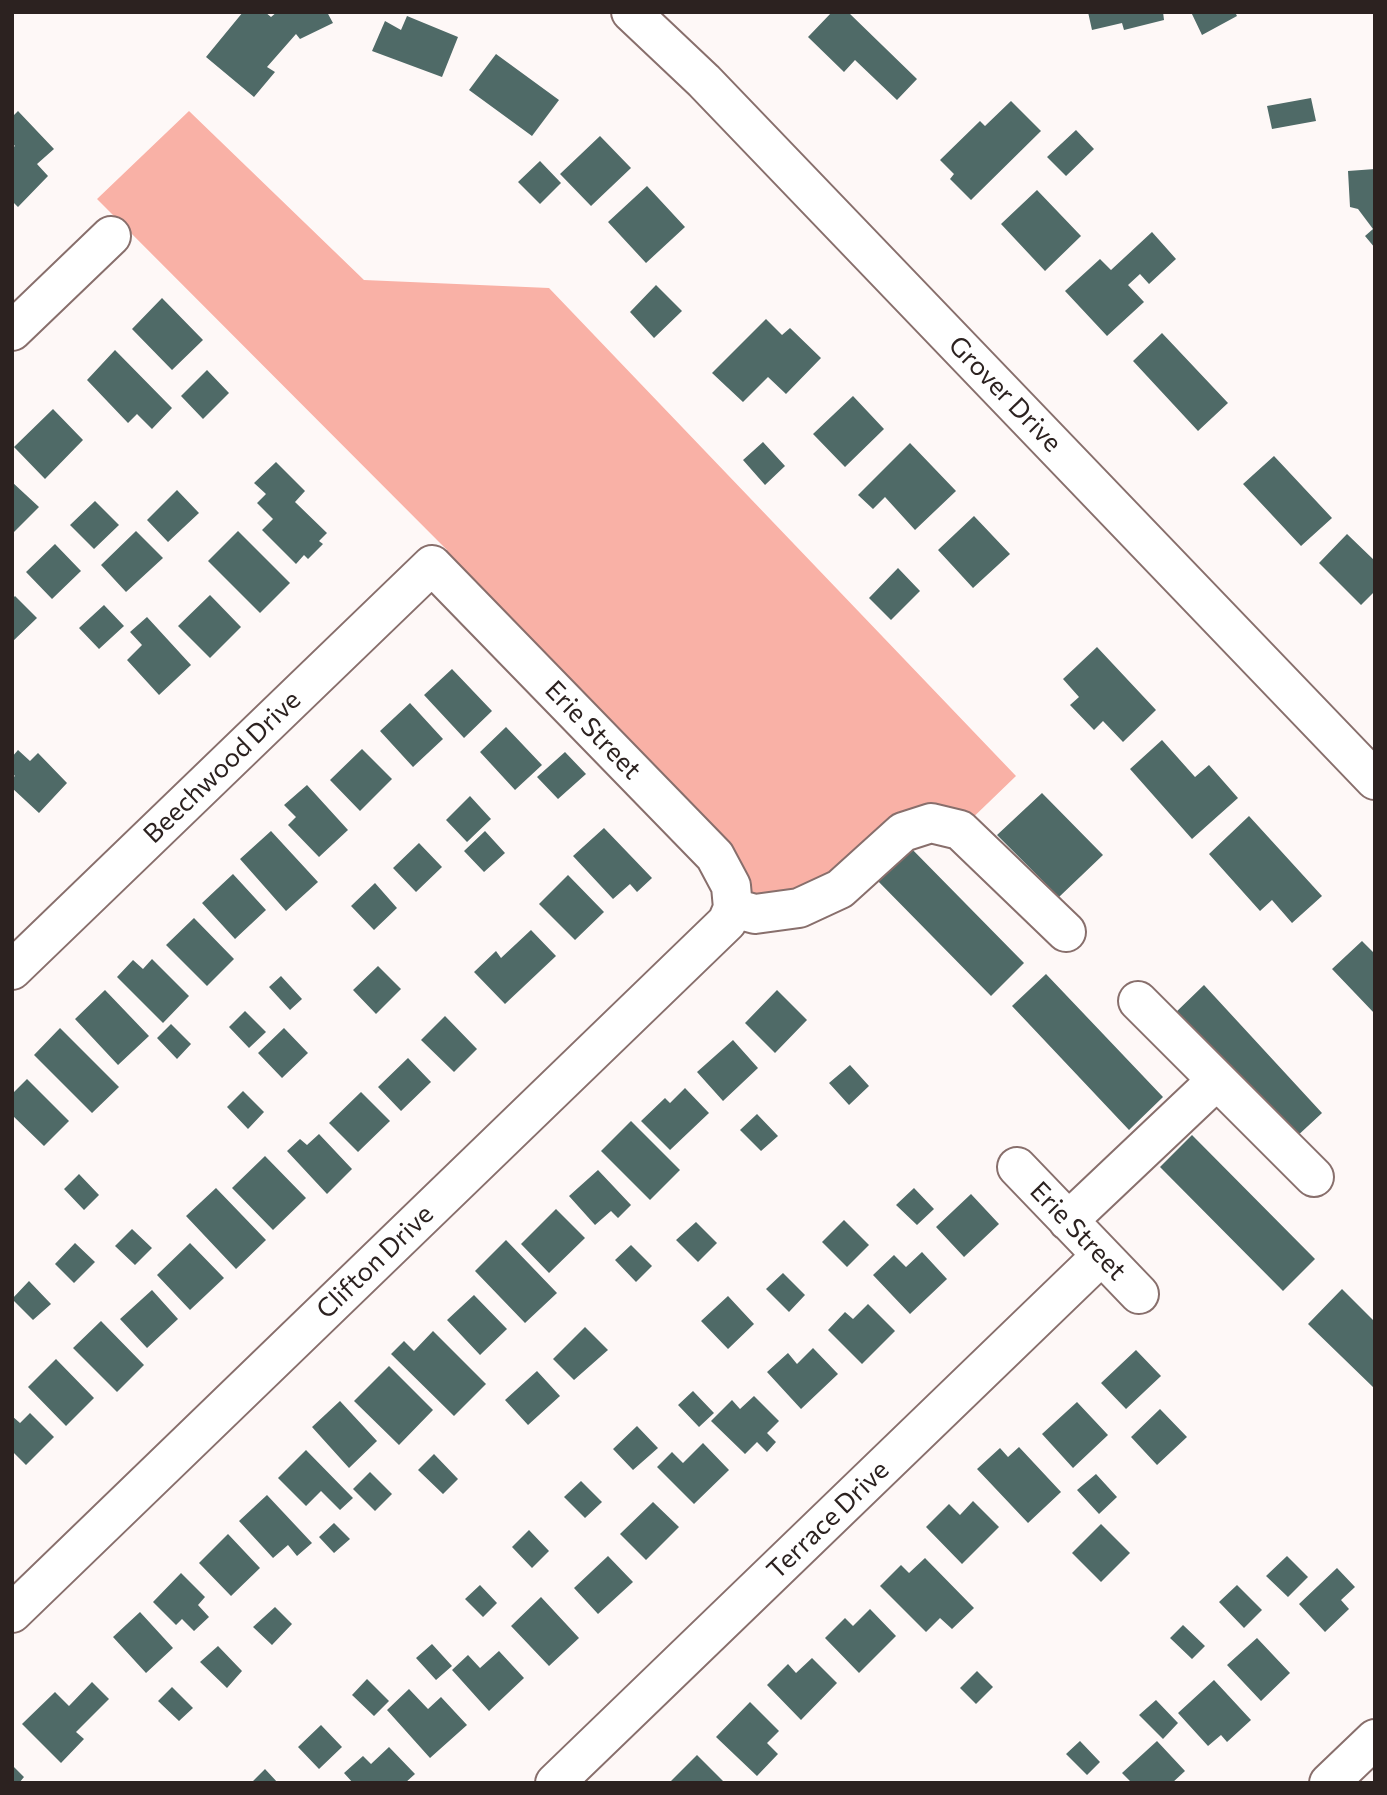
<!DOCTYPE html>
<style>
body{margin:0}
#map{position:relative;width:1387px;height:1795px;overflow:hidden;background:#fef8f7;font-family:Commissioner,sans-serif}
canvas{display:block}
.frame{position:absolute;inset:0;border:14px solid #2c2220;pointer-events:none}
</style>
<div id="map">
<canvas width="1387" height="1795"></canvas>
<div class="frame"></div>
</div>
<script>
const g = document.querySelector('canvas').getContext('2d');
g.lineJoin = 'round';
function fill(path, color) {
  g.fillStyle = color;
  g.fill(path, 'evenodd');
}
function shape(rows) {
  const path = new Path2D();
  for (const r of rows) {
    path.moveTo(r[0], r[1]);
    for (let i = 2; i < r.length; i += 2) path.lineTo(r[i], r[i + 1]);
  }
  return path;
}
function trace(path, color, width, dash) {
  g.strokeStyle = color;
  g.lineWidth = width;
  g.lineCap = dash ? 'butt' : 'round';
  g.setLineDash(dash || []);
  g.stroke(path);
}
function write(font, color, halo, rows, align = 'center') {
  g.font = font + ' Commissioner,sans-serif';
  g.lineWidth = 7;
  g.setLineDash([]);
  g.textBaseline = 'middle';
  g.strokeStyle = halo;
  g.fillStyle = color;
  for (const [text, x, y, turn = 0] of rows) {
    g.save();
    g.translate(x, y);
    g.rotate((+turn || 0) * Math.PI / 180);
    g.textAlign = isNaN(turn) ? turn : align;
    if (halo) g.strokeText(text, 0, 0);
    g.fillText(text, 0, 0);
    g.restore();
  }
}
fill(shape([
 [189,111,364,280,549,288,1016,776,960,830,931,823,776,920,731,886,432,565,447,550,97,199]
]), '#f9b1a6');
fill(shape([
 [243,12,265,12,271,17,277,12,327,12,333,23,300,39,296,34,267,67,275,72,254,97,206,57],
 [832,12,848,12,917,79,897,100,855,60,844,72,808,37],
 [1088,12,1163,12,1164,20,1124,30,1122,23,1092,30],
 [1191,12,1235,12,1237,16,1202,35],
 [407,16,458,37,442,77,372,51,385,21,401,30],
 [496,54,559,100,532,136,469,90],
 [1311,98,1316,121,1272,129,1267,106],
 [1011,101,1041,131,971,200,950,179,954,174,940,160,980,121,985,126],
 [18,111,54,149,37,164,48,176,18,207,12,201,12,148,15,146,12,143,12,117],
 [1076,130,1094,149,1066,176,1047,157],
 [600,136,631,168,591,206,560,174],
 [540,161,561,183,540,204,518,182],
 [1375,169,1375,248,1365,236,1373,229,1358,209,1350,207,1348,171],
 [647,186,685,227,646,263,608,222],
 [1037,190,1081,236,1045,271,1001,224],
 [1152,232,1176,259,1149,284,1140,274,1128,285,1144,302,1107,336,1065,291,1100,259,1111,270],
 [656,285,682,311,654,338,630,312],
 [162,298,203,340,172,370,132,329],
 [766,319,782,335,790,328,821,358,786,394,768,377,743,402,712,373],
 [1162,333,1228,403,1198,431,1133,361],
 [115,350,172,408,152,429,137,414,128,423,87,380],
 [207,370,229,393,203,419,181,396],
 [853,396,884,429,845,467,813,434],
 [53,409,83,440,45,479,14,447],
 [763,442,785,466,765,485,743,460],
 [910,443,956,491,915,530,885,497,873,509,858,495],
 [1274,456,1332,518,1301,546,1243,484],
 [276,462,305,491,295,502,327,533,319,541,323,544,308,559,304,555,296,564,262,530,273,519,257,503,266,494,254,483],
 [12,482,39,507,12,534],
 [177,490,199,513,168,542,147,520],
 [95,501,119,525,94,549,70,525],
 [974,516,1010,554,973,588,938,550],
 [136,531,163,558,126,592,101,565],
 [238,531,290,583,260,613,208,561],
 [1347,534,1375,561,1375,591,1361,605,1319,563],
 [55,544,81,571,52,599,26,572],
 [898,568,920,591,891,620,869,598],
 [210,595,241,627,210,658,178,626],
 [15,596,37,618,12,642,12,599],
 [104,605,124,626,99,649,79,628],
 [147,617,191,665,159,695,127,660,142,645,130,632],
 [1097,647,1156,710,1123,742,1103,721,1094,730,1070,705,1079,697,1063,679],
 [452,669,492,711,464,738,424,695],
 [410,703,443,739,413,767,380,731],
 [506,727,542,765,515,790,480,752],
 [1162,740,1195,777,1209,765,1238,798,1192,839,1130,769],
 [362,749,392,779,360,811,330,780],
 [18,750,30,761,38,753,67,783,39,813,12,788,12,778,15,776,12,773,12,757],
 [565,752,586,774,558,799,537,777],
 [307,785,348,830,319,857,288,825,296,817,284,805],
 [1042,793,1103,855,1059,897,997,835],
 [470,796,491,819,467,842,446,820],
 [1249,816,1322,896,1292,923,1272,900,1260,911,1209,854],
 [604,828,652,878,637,892,630,884,613,899,573,856],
 [271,831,318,882,286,911,240,859],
 [485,831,505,853,484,872,464,851],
 [905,842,1024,963,991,996,872,875],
 [419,843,442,867,416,892,393,868],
 [233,874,266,910,235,939,202,903],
 [568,875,604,912,575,940,539,904],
 [375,883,397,908,374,930,351,906],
 [194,918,234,959,207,986,166,945],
 [531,930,556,956,505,1004,474,972,496,951,501,958],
 [1362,941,1375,954,1375,1014,1332,969],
 [152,959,189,996,163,1023,117,977,133,960,143,969],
 [378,966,401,989,376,1014,353,990],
 [1046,974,1163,1097,1129,1130,1012,1006],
 [281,976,302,999,290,1010,269,987],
 [1204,985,1322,1113,1294,1139,1173,1015],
 [105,990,149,1036,118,1065,75,1019],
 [777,990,807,1020,775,1053,745,1023],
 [245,1011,266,1032,249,1048,229,1027],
 [445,1016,477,1049,454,1072,421,1040],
 [171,1024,191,1044,177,1059,157,1038],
 [60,1028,119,1087,92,1113,34,1055],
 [284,1028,308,1053,282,1078,258,1053],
 [733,1040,758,1068,723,1101,697,1072],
 [408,1058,431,1082,401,1111,378,1087],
 [850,1065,869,1086,849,1105,829,1083],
 [27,1079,69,1121,44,1146,12,1115,12,1094],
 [685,1088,709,1113,670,1150,641,1121,665,1098,670,1103],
 [243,1091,264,1112,248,1129,227,1107],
 [361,1092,390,1121,358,1152,329,1123],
 [757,1114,778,1136,761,1151,740,1130],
 [631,1121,680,1170,650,1200,601,1151],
 [319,1134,352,1169,327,1194,287,1151,300,1139,307,1145],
 [1192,1135,1315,1259,1283,1291,1160,1167],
 [265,1156,306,1198,273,1230,232,1188],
 [598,1170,631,1205,618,1218,611,1211,595,1225,569,1196],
 [79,1174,99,1195,84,1210,64,1189],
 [216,1188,266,1240,236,1269,186,1216],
 [914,1188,934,1209,917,1225,896,1205],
 [971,1194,999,1224,964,1257,936,1227],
 [556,1209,585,1238,549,1273,521,1244],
 [844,1220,869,1245,847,1267,822,1242],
 [696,1222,717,1243,698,1262,676,1240],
 [132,1229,152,1248,135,1265,115,1246],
 [506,1240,557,1293,525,1323,475,1271],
 [75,1243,95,1262,74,1283,55,1264],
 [190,1243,224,1278,190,1310,157,1275],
 [631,1245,652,1266,636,1282,615,1260],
 [922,1252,947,1279,910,1314,873,1275,894,1255,906,1267],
 [783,1273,805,1295,789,1312,766,1289],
 [29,1281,51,1304,33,1320,12,1299],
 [1342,1289,1375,1322,1375,1389,1308,1324],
 [152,1290,178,1319,147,1348,120,1319],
 [474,1295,507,1329,480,1355,447,1320],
 [728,1296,754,1324,728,1349,701,1321],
 [868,1304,895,1331,862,1364,828,1330,845,1312,853,1319],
 [101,1321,144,1365,117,1392,73,1348],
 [585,1327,608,1350,574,1380,553,1359],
 [433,1331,486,1384,454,1416,391,1354,404,1341,414,1351],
 [813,1348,838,1374,801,1409,767,1372,788,1353,797,1364],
 [1136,1350,1161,1376,1126,1409,1101,1383],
 [56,1359,94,1398,66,1426,28,1387],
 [389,1366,433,1410,399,1445,354,1401],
 [537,1371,560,1396,528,1425,505,1400],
 [693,1391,714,1413,699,1427,678,1405],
 [754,1396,779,1421,767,1433,776,1442,767,1452,757,1442,745,1454,711,1421,732,1400,740,1409],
 [340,1401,377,1441,349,1468,312,1427],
 [1077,1402,1108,1435,1073,1468,1042,1434],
 [1160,1409,1187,1437,1157,1465,1131,1437],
 [30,1413,54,1437,26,1465,12,1451,12,1416,20,1423],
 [637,1426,658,1448,633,1470,613,1449],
 [703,1443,729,1470,694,1504,657,1467,672,1452,683,1463],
 [1019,1447,1061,1492,1028,1523,977,1469,1000,1448,1008,1457],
 [306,1450,353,1498,340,1510,321,1491,306,1506,278,1478],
 [434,1454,458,1479,443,1494,418,1470],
 [370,1472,392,1494,375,1511,353,1489],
 [1096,1474,1117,1497,1099,1514,1077,1490],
 [581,1481,602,1502,585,1518,564,1497],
 [267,1495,312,1543,297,1556,288,1545,273,1558,239,1521],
 [973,1501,999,1527,962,1564,926,1527,949,1504,960,1515],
 [653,1502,679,1527,646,1560,620,1534],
 [334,1523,350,1539,334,1553,319,1537],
 [1101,1524,1130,1553,1101,1582,1072,1553],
 [529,1530,549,1551,532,1568,512,1547],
 [228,1534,260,1568,231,1596,199,1563],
 [608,1556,633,1582,598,1614,574,1588],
 [1287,1556,1308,1577,1288,1597,1266,1576],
 [925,1558,974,1608,952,1629,940,1618,926,1632,880,1586,901,1565,909,1573],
 [1337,1568,1355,1587,1341,1600,1349,1609,1325,1632,1299,1604],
 [181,1573,205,1597,198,1605,209,1617,194,1631,182,1619,176,1625,153,1602],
 [480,1585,497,1603,483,1617,465,1599],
 [1237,1585,1262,1610,1244,1628,1219,1602],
 [541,1597,579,1638,549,1666,511,1626],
 [275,1607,292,1624,272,1645,253,1627],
 [870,1609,896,1636,859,1673,825,1638,845,1618,853,1626],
 [140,1612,173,1648,146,1673,113,1637],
 [1183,1625,1205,1646,1192,1659,1170,1638],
 [1257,1638,1290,1673,1261,1701,1227,1665],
 [432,1644,452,1666,436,1680,416,1658],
 [218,1646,242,1671,227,1688,200,1662],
 [499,1651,524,1678,489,1711,452,1670,468,1655,480,1668],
 [812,1658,837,1683,801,1720,767,1685,788,1664,796,1673],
 [977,1671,993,1687,976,1704,960,1688],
 [367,1679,389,1701,374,1716,352,1695],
 [1214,1680,1251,1720,1227,1742,1221,1735,1208,1746,1178,1713],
 [92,1682,109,1699,76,1732,84,1739,61,1763,22,1724,55,1692,69,1706],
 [172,1687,193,1708,179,1721,158,1701],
 [409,1689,428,1709,441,1697,467,1725,430,1758,387,1710],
 [1156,1700,1178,1723,1163,1739,1139,1715],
 [750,1702,779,1731,767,1743,778,1754,757,1776,716,1737],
 [321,1725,342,1747,319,1769,298,1747],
 [1080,1741,1100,1762,1087,1775,1066,1754],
 [1157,1741,1185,1771,1172,1783,1132,1783,1122,1773],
 [389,1747,415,1774,405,1783,353,1783,344,1773,363,1756,371,1764],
 [697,1755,725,1783,669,1783],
 [12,1765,24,1777,19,1783,12,1783],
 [265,1769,278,1783,251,1783]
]), '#4f6a67');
const minor = shape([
 [631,12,704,81,1375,780],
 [12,331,111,236],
 [733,908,755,914,799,908,840,889,903,832,931,823,960,830,1066,932],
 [12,970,432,565,715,856,731,886,733,908,727,922,12,1613],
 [1138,1001,1314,1177],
 [1017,1167,1139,1294],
 [1068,1221,1217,1080],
 [555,1783,1101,1256],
 [1329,1783,1375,1739]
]);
trace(minor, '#886f6c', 42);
trace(minor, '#fff', 38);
write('26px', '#2c2220', '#fff', [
 ["Grover Drive",1005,394,46],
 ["Erie Street",593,730,46],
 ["Beechwood Drive",222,767,-44],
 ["Erie Street",1078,1231,46],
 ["Clifton Drive",375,1262,-44],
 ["Terrace Drive",828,1520,-44]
]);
</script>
